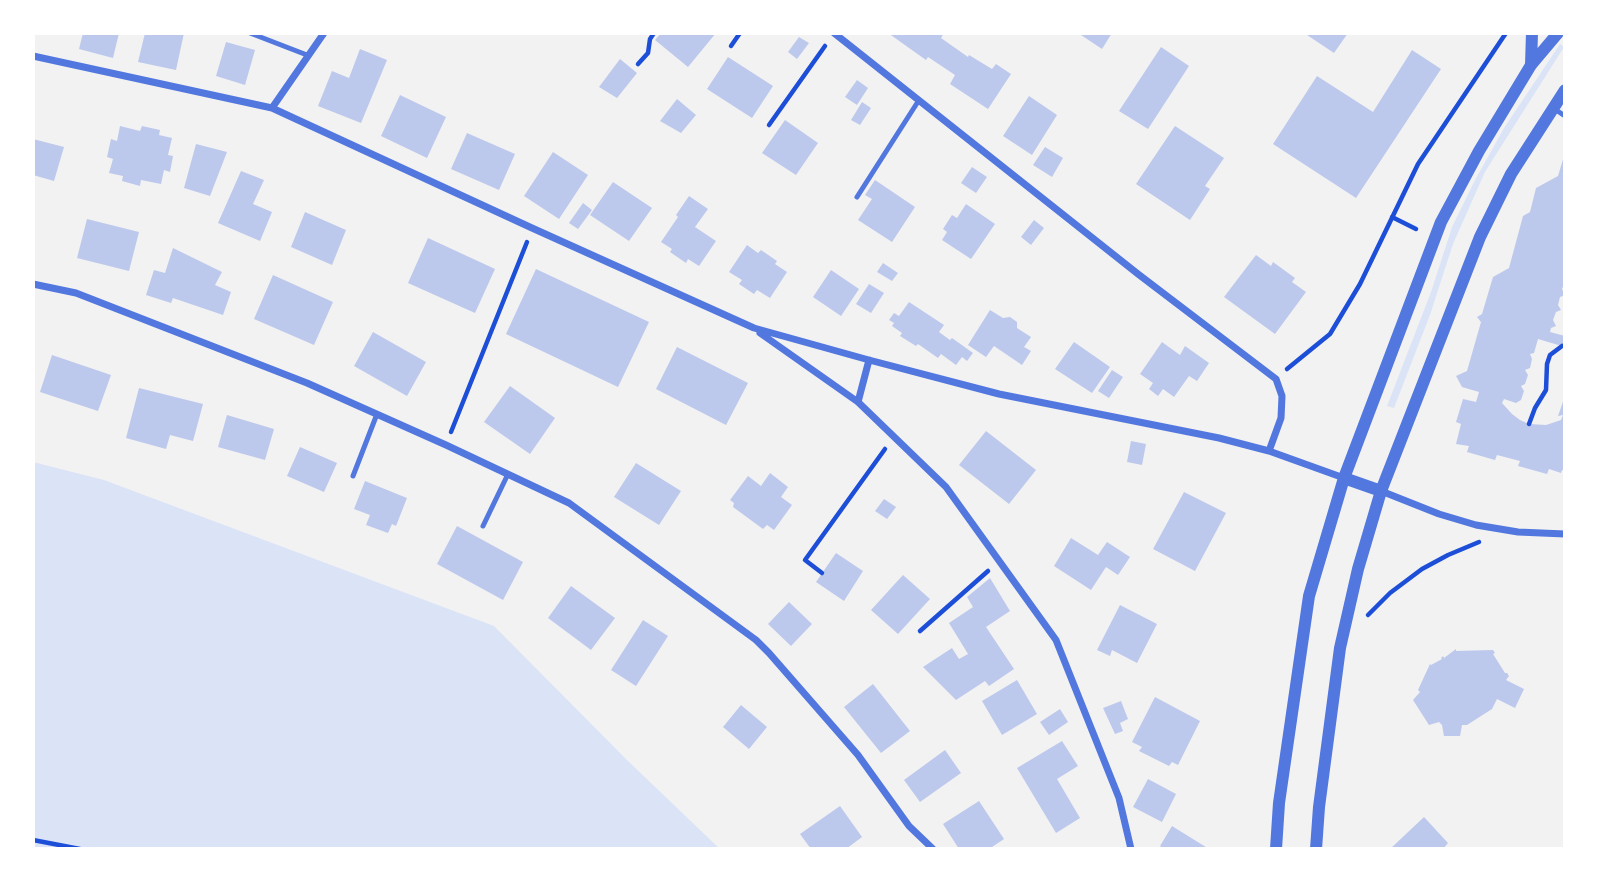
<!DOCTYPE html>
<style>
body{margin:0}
#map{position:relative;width:1598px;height:882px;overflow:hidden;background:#f2f2f2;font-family:Rubik,sans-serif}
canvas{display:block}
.frame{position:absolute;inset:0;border:35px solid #fff;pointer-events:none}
</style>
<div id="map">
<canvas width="1598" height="882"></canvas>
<div class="frame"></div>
</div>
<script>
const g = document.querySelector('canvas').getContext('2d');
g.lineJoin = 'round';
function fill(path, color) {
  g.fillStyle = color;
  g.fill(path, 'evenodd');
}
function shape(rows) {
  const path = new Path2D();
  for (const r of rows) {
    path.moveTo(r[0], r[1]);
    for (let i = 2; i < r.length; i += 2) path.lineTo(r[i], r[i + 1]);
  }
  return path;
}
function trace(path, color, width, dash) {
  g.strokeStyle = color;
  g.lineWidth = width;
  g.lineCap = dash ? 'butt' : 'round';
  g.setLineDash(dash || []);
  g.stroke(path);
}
fill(shape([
 [1560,44,1564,47,1485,172,1453,244,1430,315,1394,408,1387,406,1431,292,1452,227,1475,180,1504,128],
 [33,462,104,480,494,626,627,760,720,849,33,849]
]), '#dbe4f7');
fill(shape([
 [83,33,119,33,113,58,79,49],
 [145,33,184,33,176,70,138,62],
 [661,33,716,33,688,67,655,40],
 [888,33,944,33,941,38,968,57,969,55,992,69,996,64,1011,74,988,109,950,84,955,75,928,57,926,60],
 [1078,33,1112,33,1102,49],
 [1304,33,1348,33,1334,53],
 [799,37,809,43,797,59,788,52],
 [226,42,255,50,245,85,216,76],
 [1161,47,1189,66,1148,129,1119,111],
 [360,49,387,60,361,123,318,106,332,71,349,78],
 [1412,50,1441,69,1356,198,1273,144,1317,76,1373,112],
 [728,57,773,86,752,118,707,89],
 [620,59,637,73,617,98,599,87],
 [857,80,868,88,857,105,845,97],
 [400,95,446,117,427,158,381,136],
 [1029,96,1057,115,1032,155,1003,136],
 [677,99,696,115,681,133,660,121],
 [862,102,871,108,860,125,851,120],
 [785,120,818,143,796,175,762,153],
 [120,126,140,131,142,126,160,130,159,135,172,138,168,155,173,156,170,172,164,170,161,184,141,180,140,186,122,181,123,176,109,173,113,159,107,157,111,139,117,141],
 [1175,126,1224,158,1205,186,1210,189,1190,220,1136,184],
 [467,133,515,154,499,190,451,169],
 [33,139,64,147,54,181,33,175],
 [196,144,227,152,210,196,184,188],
 [1045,147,1063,158,1052,177,1033,165],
 [553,152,588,175,559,219,524,196],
 [1564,156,1565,282,1562,289,1565,295,1560,297,1558,305,1561,310,1556,312,1553,320,1556,326,1551,328,1550,332,1565,336,1565,347,1538,339,1534,353,1530,354,1532,359,1530,368,1525,370,1528,375,1525,384,1521,386,1524,391,1521,400,1516,403,1504,399,1502,403,1512,414,1520,420,1529,424,1546,425,1561,420,1563,415,1558,416,1565,396,1565,471,1562,470,1561,473,1549,469,1547,474,1518,466,1520,461,1497,455,1495,460,1467,452,1469,446,1456,444,1461,424,1456,422,1463,399,1476,402,1479,392,1462,387,1456,376,1467,371,1481,322,1477,317,1482,314,1493,277,1509,268,1523,216,1530,212,1536,188,1558,176],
 [972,167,987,177,976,193,961,183],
 [241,171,264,180,253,204,272,212,260,241,218,223],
 [875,180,915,207,892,242,858,220,872,199,865,195],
 [613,182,652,208,629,241,590,215],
 [689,196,708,209,695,227,716,241,699,266,688,259,686,263,670,252,672,249,661,242,678,217,676,215],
 [583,203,592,210,578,229,569,223],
 [966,204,995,224,971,259,942,240,947,232,943,229,952,215,957,218],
 [305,212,346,230,332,265,291,247],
 [87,219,139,232,129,271,77,258],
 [1034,220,1044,228,1031,245,1021,237],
 [428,238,495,269,475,313,408,283],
 [747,245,758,253,761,250,777,261,775,264,787,272,770,298,757,290,754,294,739,284,742,280,729,272],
 [173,248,222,272,215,285,231,292,223,315,173,298,171,303,146,295,154,270,165,273],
 [1256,255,1271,266,1273,262,1295,278,1292,282,1306,292,1275,334,1224,297],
 [883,263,898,273,892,281,877,272],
 [536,269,649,322,618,387,506,334],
 [831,270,859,289,841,316,813,297],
 [273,275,333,302,314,345,254,319],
 [869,284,884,293,871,313,856,304],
 [909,302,944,325,939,332,950,340,952,338,973,353,967,361,962,357,956,365,941,354,938,358,918,344,916,346,900,336,902,333,892,326,894,323,889,320,894,313,899,316],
 [990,310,1003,318,1010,317,1017,322,1017,328,1031,337,1024,347,1031,351,1022,365,994,346,986,357,968,345],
 [373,332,426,362,407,396,354,366],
 [1074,342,1110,367,1092,393,1055,369],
 [1162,342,1180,355,1185,346,1209,363,1197,381,1189,376,1174,397,1163,389,1158,396,1149,389,1153,383,1140,374],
 [677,347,748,383,726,425,656,389],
 [52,355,111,375,98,411,40,392],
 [1112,370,1123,377,1109,398,1098,391],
 [510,386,555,418,530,454,484,422],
 [139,388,203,404,193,441,170,435,166,449,126,438],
 [227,415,274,429,265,460,218,447],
 [986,431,1036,470,1009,504,959,465],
 [1131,441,1146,444,1142,465,1127,462],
 [300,447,337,463,324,492,287,476],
 [636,463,681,491,659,525,614,497],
 [770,473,788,487,781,497,792,505,774,530,767,525,763,529,733,507,734,503,730,500,748,476,761,486],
 [365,481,407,498,396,526,392,524,388,533,366,525,370,515,354,509],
 [1184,492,1226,513,1195,571,1153,549],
 [884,499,896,507,887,519,875,511],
 [457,526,523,562,503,600,437,564],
 [1071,538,1098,555,1107,542,1130,557,1118,575,1106,567,1091,590,1054,566],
 [836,553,863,571,844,601,816,582],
 [903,575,930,599,898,634,871,610],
 [990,578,1010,611,986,627,1014,669,989,686,985,681,956,700,923,667,952,648,959,659,968,654,949,623,973,607,967,597],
 [571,586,615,618,591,650,548,618],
 [789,602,812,624,791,646,768,624],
 [1120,605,1157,624,1137,663,1112,650,1110,656,1097,650],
 [643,620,668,636,636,686,611,670],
 [1456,649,1456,651,1493,650,1495,653,1493,654,1505,673,1507,673,1509,676,1506,680,1524,689,1515,708,1497,699,1492,709,1467,725,1462,725,1460,736,1444,736,1442,725,1439,722,1429,725,1413,700,1420,692,1418,690,1430,664,1431,665,1442,659,1441,658,1443,656,1444,658],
 [1017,680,1037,714,1002,735,982,701],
 [873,684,910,731,881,753,844,707],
 [1155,697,1200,721,1178,765,1172,762,1169,766,1139,751,1142,747,1132,742],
 [1121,701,1128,719,1120,723,1123,731,1115,734,1103,708],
 [741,705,767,727,749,749,723,727],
 [1060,709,1068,722,1049,735,1040,722],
 [1062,741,1078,766,1057,779,1080,818,1056,833,1017,768],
 [945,750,961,773,920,802,904,780],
 [1148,779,1176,794,1162,822,1133,807],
 [979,801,1004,839,989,849,959,849,943,824],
 [840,806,862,837,846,849,811,849,800,834],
 [1424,817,1448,843,1443,849,1390,849],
 [1172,826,1209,849,1164,849,1160,846]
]), '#bdc9ec');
trace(shape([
 [731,46,740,33],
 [638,64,648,53,650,39,654,33],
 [769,125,825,46],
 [1392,217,1416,229],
 [1287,369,1330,334,1360,284,1418,164,1506,33],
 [1529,424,1535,408,1546,390,1547,364,1550,355,1562,346],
 [451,432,527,242],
 [822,573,805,560,885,449],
 [1368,615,1390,593,1422,569,1448,555,1479,542],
 [920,631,988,571],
 [33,840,80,849]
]), '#1d4ed8', 4.5);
trace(shape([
 [250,33,307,55],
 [1553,108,1565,116],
 [857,197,919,100],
 [353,476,377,414],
 [483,526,508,474]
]), '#5277de', 5);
trace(shape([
 [834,33,1138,274,1276,379,1282,396,1281,418,1269,451],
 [33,56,272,108,532,228,754,328,869,360,999,394,1219,438,1269,451,1344,478],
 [272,108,324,33],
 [33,284,76,293,307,383,446,445,569,503,756,640,769,653,858,755,909,826,933,849],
 [760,333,858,402,946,487,1056,640,1119,798,1131,849],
 [858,402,869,360],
 [1381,491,1439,514,1476,525,1518,532,1565,534]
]), '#5277de', 7);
trace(shape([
 [1531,65,1532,33],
 [1344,478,1381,491],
 [1276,849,1279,803,1309,596,1344,478,1441,222,1479,151,1531,65,1558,33],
 [1316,849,1319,807,1340,648,1358,569,1381,491,1480,237,1511,174,1565,90]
]), '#5277de', 12);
</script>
